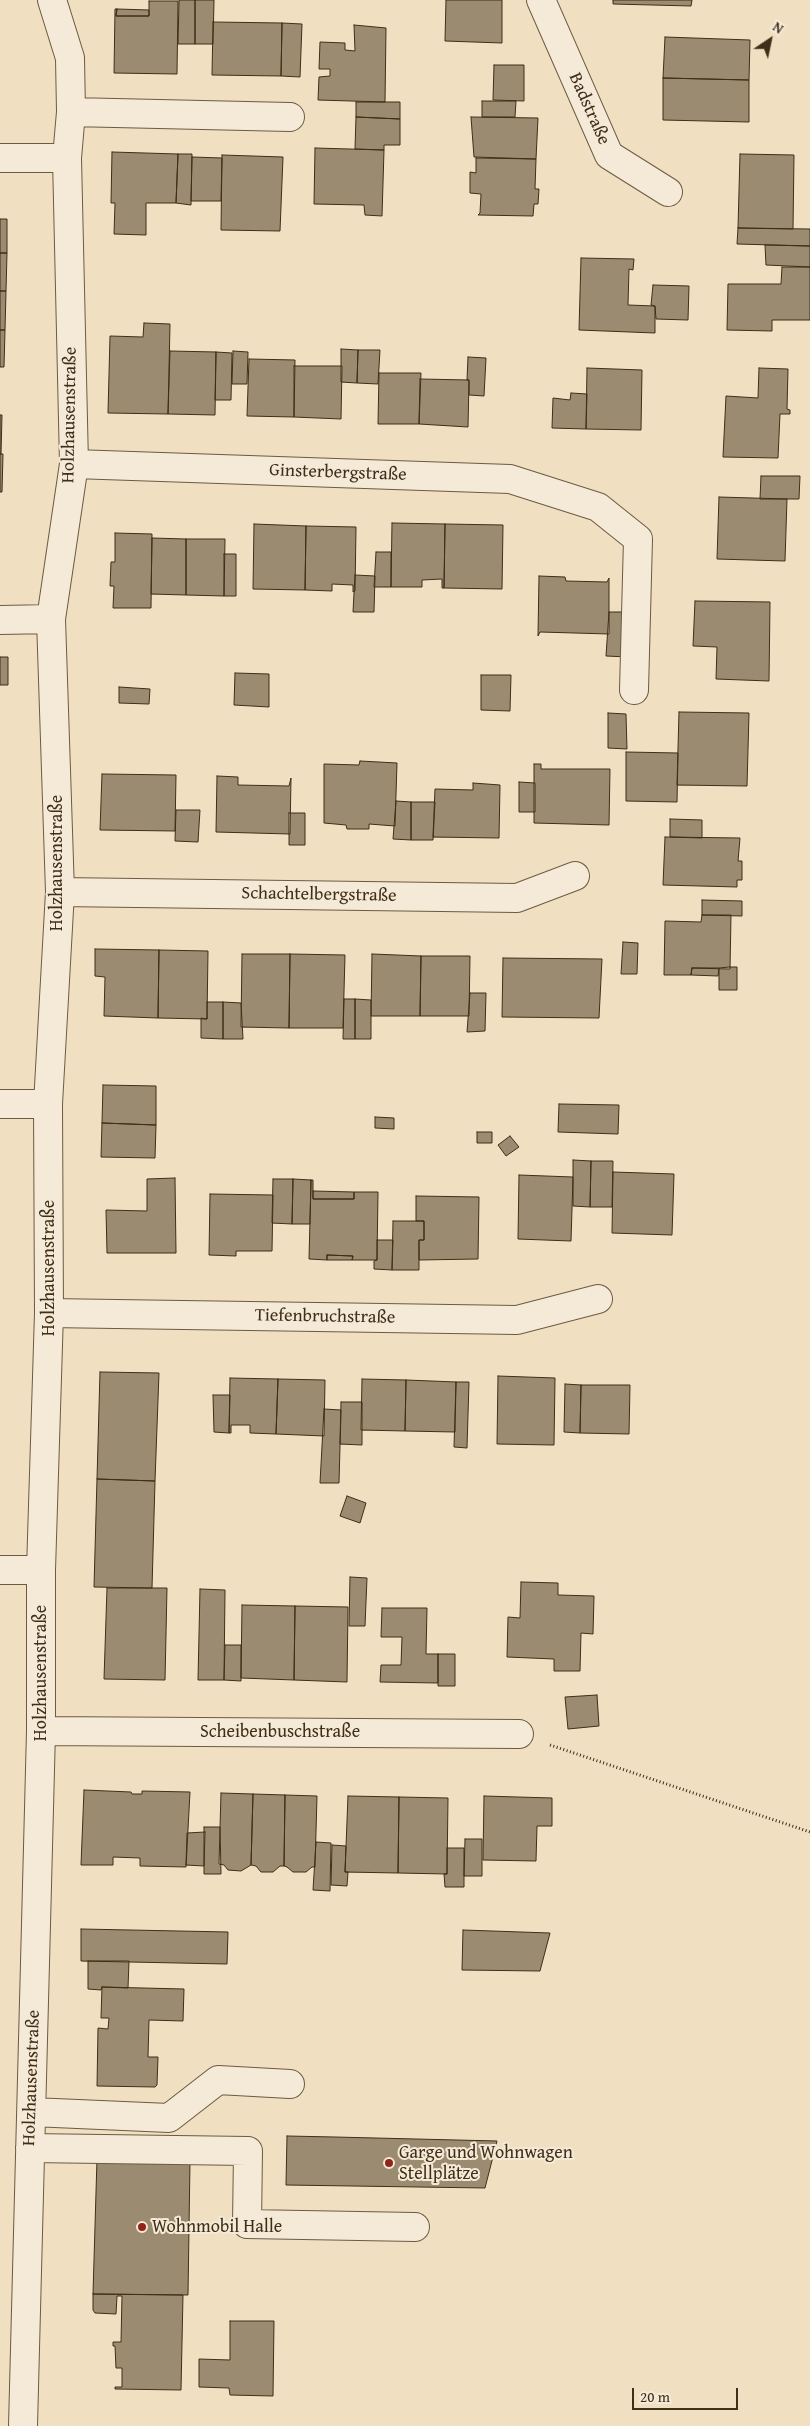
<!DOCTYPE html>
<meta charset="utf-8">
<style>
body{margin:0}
#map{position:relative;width:810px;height:2426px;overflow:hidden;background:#f0dfc1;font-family:"Gentium Book Plus",serif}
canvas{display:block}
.north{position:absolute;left:745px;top:15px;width:50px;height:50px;-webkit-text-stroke:4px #f5ead7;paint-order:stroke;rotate:34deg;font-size:14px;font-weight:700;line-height:20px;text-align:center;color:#3f2f18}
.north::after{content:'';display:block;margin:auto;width:18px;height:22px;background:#3f2f18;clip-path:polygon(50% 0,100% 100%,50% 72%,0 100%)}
.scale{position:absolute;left:632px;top:2388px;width:106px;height:22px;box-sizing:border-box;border:2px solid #3f2f18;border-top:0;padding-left:6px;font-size:15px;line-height:18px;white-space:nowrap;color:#3f2f18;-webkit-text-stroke:4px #f5ead7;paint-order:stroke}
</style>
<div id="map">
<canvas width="810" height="2426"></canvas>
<div class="north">N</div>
<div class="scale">20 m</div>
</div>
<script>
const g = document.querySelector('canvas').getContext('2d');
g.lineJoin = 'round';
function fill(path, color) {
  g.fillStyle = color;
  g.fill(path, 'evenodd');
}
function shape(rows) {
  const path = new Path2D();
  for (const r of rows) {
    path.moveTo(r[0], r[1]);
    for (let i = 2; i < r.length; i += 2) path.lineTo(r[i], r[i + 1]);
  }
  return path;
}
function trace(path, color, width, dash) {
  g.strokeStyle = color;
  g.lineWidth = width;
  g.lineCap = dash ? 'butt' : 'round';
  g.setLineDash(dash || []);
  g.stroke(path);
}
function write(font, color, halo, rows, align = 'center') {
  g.font = font + ' "Gentium Book Plus",serif';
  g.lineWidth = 4;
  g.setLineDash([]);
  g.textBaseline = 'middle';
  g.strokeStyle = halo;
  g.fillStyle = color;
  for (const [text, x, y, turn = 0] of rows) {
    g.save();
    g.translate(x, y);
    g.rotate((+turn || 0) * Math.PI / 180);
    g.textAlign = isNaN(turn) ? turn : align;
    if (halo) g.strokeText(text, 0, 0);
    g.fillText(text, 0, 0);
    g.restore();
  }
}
const building = shape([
 [195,0,214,0,213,44,195,44,195,0],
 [195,0,195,44,178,44,179,0,195,0],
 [446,0,502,0,502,43,445,41,446,0],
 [613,0,692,0,691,6,613,4,613,0],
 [149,1,178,1,177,74,114,73,115,9,117,9,116,16,149,16,149,1],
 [117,9,149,10,149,16,116,16,117,9],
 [213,22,282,23,281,76,212,75,213,22],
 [282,23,302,24,300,77,281,76,282,23],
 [354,25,386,28,385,102,318,100,319,77,330,76,330,69,319,69,320,42,345,43,345,50,355,51,354,25],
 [665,37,750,40,749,80,663,78,665,37],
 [494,65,524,65,524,101,493,100,494,65],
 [663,78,749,80,749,122,663,120,663,78],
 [482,101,516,101,515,117,482,117,482,101],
 [356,102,400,102,400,119,356,117,356,102],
 [356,117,400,119,400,145,384,145,384,150,355,149,356,117],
 [471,117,538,118,536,159,474,157,471,117],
 [315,148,384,150,382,216,365,215,364,205,314,204,315,148],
 [112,152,178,154,176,203,146,203,146,235,114,234,115,203,111,203,112,152],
 [178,154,192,154,191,205,176,203,178,154],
 [740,154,794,155,793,229,738,228,740,154],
 [222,155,283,157,280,231,221,230,222,155],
 [192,157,222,158,221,201,191,201,192,157],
 [476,158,536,159,535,189,539,189,538,204,534,204,533,216,478,215,480,213,481,194,470,193,470,172,476,173,476,158],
 [0,219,7,219,7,253,0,253,0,219],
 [738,228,810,229,810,246,737,244,738,228],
 [765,245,810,246,810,267,766,265,765,245],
 [0,253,7,253,6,291,0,291,0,253],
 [581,258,634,259,633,270,629,269,628,305,655,306,655,333,579,330,581,258],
 [782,267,810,267,810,320,772,320,772,331,727,330,728,284,781,284,782,267],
 [653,285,689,286,688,320,656,319,655,306,651,305,653,285],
 [0,291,6,291,5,330,0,330,0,291],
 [144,323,170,324,168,414,108,413,110,336,143,337,144,323],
 [0,330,5,330,4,367,0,367,0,330],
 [341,349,358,350,357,383,341,382,341,349],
 [358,350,380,350,378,384,357,383,358,350],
 [170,351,216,352,215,415,168,414,170,351],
 [233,351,248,352,247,384,232,384,233,351],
 [216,352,232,353,231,400,215,400,216,352],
 [468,357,486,358,484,396,469,395,469,380,467,380,468,357],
 [249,359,295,360,294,417,247,416,249,359],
 [294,366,342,366,341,419,294,417,294,366],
 [587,368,642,370,641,430,586,429,587,368],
 [759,368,788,369,787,409,790,410,790,414,780,414,778,458,723,457,726,396,758,398,759,368],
 [379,373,421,373,419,424,378,424,379,373],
 [420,379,469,380,468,427,419,424,420,379],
 [571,393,587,394,586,429,552,428,553,398,570,400,571,393],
 [0,415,2,415,1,454,0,454,0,415],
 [0,454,3,454,2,492,0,492,0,454],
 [761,476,800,476,799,499,760,499,761,476],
 [719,497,787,499,785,561,717,559,719,497],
 [392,523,445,524,444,588,442,588,442,579,422,580,422,587,391,587,392,523],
 [254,524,306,526,305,590,253,589,254,524],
 [445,524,503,525,502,589,444,588,445,524],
 [306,526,356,527,355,591,353,592,353,585,332,584,332,591,305,590,306,526],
 [115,533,152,534,151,608,113,608,114,586,110,586,111,562,115,562,115,533],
 [152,538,186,539,186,595,151,594,152,538],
 [186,539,225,539,224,596,186,595,186,539],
 [376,552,391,552,391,587,374,587,376,552],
 [224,554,236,554,236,596,224,596,224,554],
 [355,575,375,576,374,612,353,612,355,575],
 [539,576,565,577,566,581,607,582,609,578,609,634,540,632,538,636,539,576],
 [695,601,770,602,769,681,716,679,717,647,693,646,695,601],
 [609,612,629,612,628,657,606,656,609,612],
 [0,657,8,657,8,685,0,685,0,657],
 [235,673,269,674,269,707,234,705,235,673],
 [481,675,511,675,510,711,481,710,481,675],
 [119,687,150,689,149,704,119,703,119,687],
 [679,712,749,713,747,786,677,785,679,712],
 [608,713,626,714,627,749,608,748,608,713],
 [626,752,678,753,677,802,626,801,626,752],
 [360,761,397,763,395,826,369,824,369,829,347,829,346,825,324,823,324,764,359,765,360,761],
 [534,764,541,764,541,769,610,769,609,825,534,823,534,764],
 [102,774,176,775,175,831,100,830,102,774],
 [217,776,238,777,238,785,289,786,291,778,290,834,216,832,217,776],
 [519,782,535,783,535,812,519,812,519,782],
 [473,783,500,785,499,838,433,837,435,789,473,790,473,783],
 [396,801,411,802,411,840,393,839,396,801],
 [411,802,435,802,433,840,411,840,411,802],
 [176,810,200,810,198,842,175,841,176,810],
 [289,813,305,813,305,845,289,845,289,813],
 [670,819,702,820,702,838,670,837,670,819],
 [665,837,740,838,738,861,742,861,742,880,737,880,737,887,663,885,665,837],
 [702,900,742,901,742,916,702,915,702,900],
 [702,915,731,915,730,969,692,968,691,975,664,975,665,921,701,922,702,915],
 [623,942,638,943,637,974,621,974,623,942],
 [95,949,159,950,158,1018,104,1016,105,977,95,976,95,949],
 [159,950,208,951,207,1019,158,1018,159,950],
 [242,954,290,954,289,1028,241,1027,242,954],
 [290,954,345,955,343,1028,289,1028,290,954],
 [372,954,421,956,420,1016,371,1016,372,954],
 [421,956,470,956,469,1016,420,1016,421,956],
 [503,958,602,959,599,1018,502,1017,503,958],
 [730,967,737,967,737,990,719,990,719,968,730,967],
 [692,968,719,968,718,976,691,975,692,968],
 [470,993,486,993,485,1031,467,1032,470,993],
 [344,999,355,999,355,1039,343,1039,344,999],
 [355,999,371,1000,371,1039,355,1039,355,999],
 [207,1002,223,1002,223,1039,201,1038,201,1018,207,1019,207,1002],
 [223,1002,241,1003,243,1039,223,1039,223,1002],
 [103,1085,156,1086,156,1125,102,1123,103,1085],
 [559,1104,619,1105,618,1134,558,1132,559,1104],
 [375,1117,394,1118,394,1129,375,1128,375,1117],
 [102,1123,156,1125,155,1158,101,1157,102,1123],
 [477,1132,492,1132,492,1143,477,1143,477,1132],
 [510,1136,519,1147,506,1156,498,1145,510,1136],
 [573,1160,591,1161,590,1207,573,1206,573,1160],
 [591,1161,613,1161,612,1207,590,1207,591,1161],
 [613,1172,674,1174,672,1235,612,1233,613,1172],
 [519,1175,573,1177,571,1241,518,1239,519,1175],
 [175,1178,176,1253,107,1253,106,1210,147,1211,147,1179,175,1178],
 [273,1179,293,1179,292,1224,272,1223,273,1179],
 [293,1179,311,1180,310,1224,292,1224,293,1179],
 [311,1180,313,1180,313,1199,354,1199,354,1192,378,1192,377,1260,352,1260,353,1256,327,1255,327,1260,309,1259,311,1180],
 [313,1191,354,1192,354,1199,313,1199,313,1191],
 [210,1194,273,1195,272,1251,236,1251,236,1256,209,1255,210,1194],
 [416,1196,479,1197,478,1259,419,1260,419,1240,424,1240,424,1221,416,1221,416,1196],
 [393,1221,424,1221,424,1240,419,1240,419,1270,392,1270,393,1221],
 [377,1240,393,1240,392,1270,374,1269,374,1261,377,1260,377,1240],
 [327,1255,353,1256,352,1260,327,1260,327,1255],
 [100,1372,159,1373,155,1481,97,1479,100,1372],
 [498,1376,555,1378,554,1445,497,1444,498,1376],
 [230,1378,278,1379,276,1434,250,1433,250,1425,231,1425,231,1433,229,1433,230,1378],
 [278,1379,325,1380,324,1436,276,1434,278,1379],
 [362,1379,406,1380,405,1431,361,1430,362,1379],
 [406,1380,456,1382,455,1432,405,1431,406,1380],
 [456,1382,469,1382,467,1448,454,1447,456,1382],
 [565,1384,581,1385,580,1433,564,1432,565,1384],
 [581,1385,630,1385,629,1434,580,1433,581,1385],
 [213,1395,230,1395,229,1433,214,1432,213,1395],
 [341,1402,362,1402,362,1445,340,1444,341,1402],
 [324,1409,341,1410,339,1483,320,1483,324,1409],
 [97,1479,155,1481,152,1588,94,1587,97,1479],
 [347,1496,366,1503,360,1523,340,1516,347,1496],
 [350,1577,367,1578,365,1626,349,1626,350,1577],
 [521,1582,558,1583,558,1595,594,1596,593,1634,581,1633,580,1671,554,1671,554,1659,507,1657,508,1617,520,1618,521,1582],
 [107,1588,167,1588,165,1680,104,1679,107,1588],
 [200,1589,225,1590,224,1680,198,1680,200,1589],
 [242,1605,295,1606,294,1680,241,1678,242,1605],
 [295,1606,348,1607,347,1682,294,1680,295,1606],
 [382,1608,427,1608,426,1654,438,1654,438,1683,380,1682,381,1665,401,1665,402,1637,381,1637,382,1608],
 [225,1645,241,1645,241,1681,224,1680,225,1645],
 [438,1654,455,1654,455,1686,438,1686,438,1654],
 [597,1695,599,1726,568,1729,565,1697,597,1695],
 [84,1790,131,1792,132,1794,142,1794,142,1791,190,1792,186,1867,140,1866,140,1858,113,1857,113,1865,81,1865,84,1790],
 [221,1793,253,1794,251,1865,241,1871,228,1870,224,1865,219,1864,221,1793],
 [253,1794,285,1795,284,1866,280,1866,273,1872,261,1872,256,1866,251,1865,253,1794],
 [285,1795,317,1796,315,1867,312,1867,306,1872,293,1872,287,1867,284,1866,285,1795],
 [348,1796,399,1797,398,1873,345,1872,348,1796],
 [484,1796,552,1798,552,1826,537,1826,536,1861,483,1860,484,1796],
 [399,1797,448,1798,447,1874,398,1873,399,1797],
 [204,1827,220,1827,221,1874,204,1874,204,1827],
 [205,1832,204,1866,186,1865,187,1833,205,1832],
 [465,1839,482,1839,482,1876,464,1876,465,1839],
 [316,1842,331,1843,330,1891,313,1890,316,1842],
 [332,1845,346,1846,345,1872,348,1872,347,1886,331,1885,332,1845],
 [447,1848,464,1848,464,1887,445,1887,444,1874,447,1874,447,1848],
 [81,1929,228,1932,227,1964,81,1961,81,1929],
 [463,1930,550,1933,540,1971,462,1970,463,1930],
 [88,1961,129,1961,128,1988,102,1987,101,1990,88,1989,88,1961],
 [102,1987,184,1989,183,2021,149,2020,148,2057,158,2057,157,2085,155,2087,97,2086,98,2028,108,2029,109,2018,101,2018,102,1987],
 [287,2136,335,2137,497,2141,485,2188,286,2185,287,2136],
 [97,2159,190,2161,188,2295,93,2294,97,2159],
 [93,2294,183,2295,181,2390,115,2389,115,2387,122,2387,122,2368,116,2368,115,2346,113,2346,113,2342,121,2342,122,2296,117,2296,116,2314,95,2313,93,2310,93,2294],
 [230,2321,274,2321,273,2396,230,2395,229,2388,199,2387,199,2359,230,2360,230,2321]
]);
fill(building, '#9b8b70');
trace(building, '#3f2f18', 1);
const minor = shape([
 [541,0,609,155,668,192],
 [71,112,290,117],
 [0,158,67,158],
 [74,464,510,479,598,507,638,539,634,690],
 [0,620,51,619],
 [60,892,517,898,575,876],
 [0,1104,48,1104],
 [49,1313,517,1320,598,1299],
 [0,1570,41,1570],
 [41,1731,519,1734],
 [32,2112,169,2118,218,2080,290,2084],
 [30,2148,248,2151,247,2224,415,2227],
 [23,2426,41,1731,41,1570,49,1313,48,1104,60,892,51,619,74,464,67,158,71,112,70,58,52,0]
]);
trace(minor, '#6b5b42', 30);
trace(shape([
 [550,1745,810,1832]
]), '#3f2f18', 3, [1, 2.5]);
trace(minor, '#f5ead7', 28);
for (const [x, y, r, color] of [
 [389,2163,5,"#8f2418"],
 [142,2227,5,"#8f2418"]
]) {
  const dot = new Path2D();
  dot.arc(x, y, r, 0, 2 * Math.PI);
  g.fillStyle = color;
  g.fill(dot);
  trace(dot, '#f5ead7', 2);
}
write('18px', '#3f2f18', '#f5ead7', [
 ["Badstraße",589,109,66],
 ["Holzhausenstraße",70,415,-89],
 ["Ginsterbergstraße",338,473,2],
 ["Holzhausenstraße",57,863,-90],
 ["Schachtelbergstraße",319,895,1],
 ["Holzhausenstraße",49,1268,-90],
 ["Tiefenbruchstraße",325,1317,1],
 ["Holzhausenstraße",41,1673,-90],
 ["Scheibenbuschstraße",280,1732],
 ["Holzhausenstraße",32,2078,-88]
]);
write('18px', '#3f2f18', '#f5ead7', [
 ["Garge und Wohnwagen",399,2153],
 ["Stellplätze",399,2174],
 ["Wohnmobil Halle",152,2227]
], 'left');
</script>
